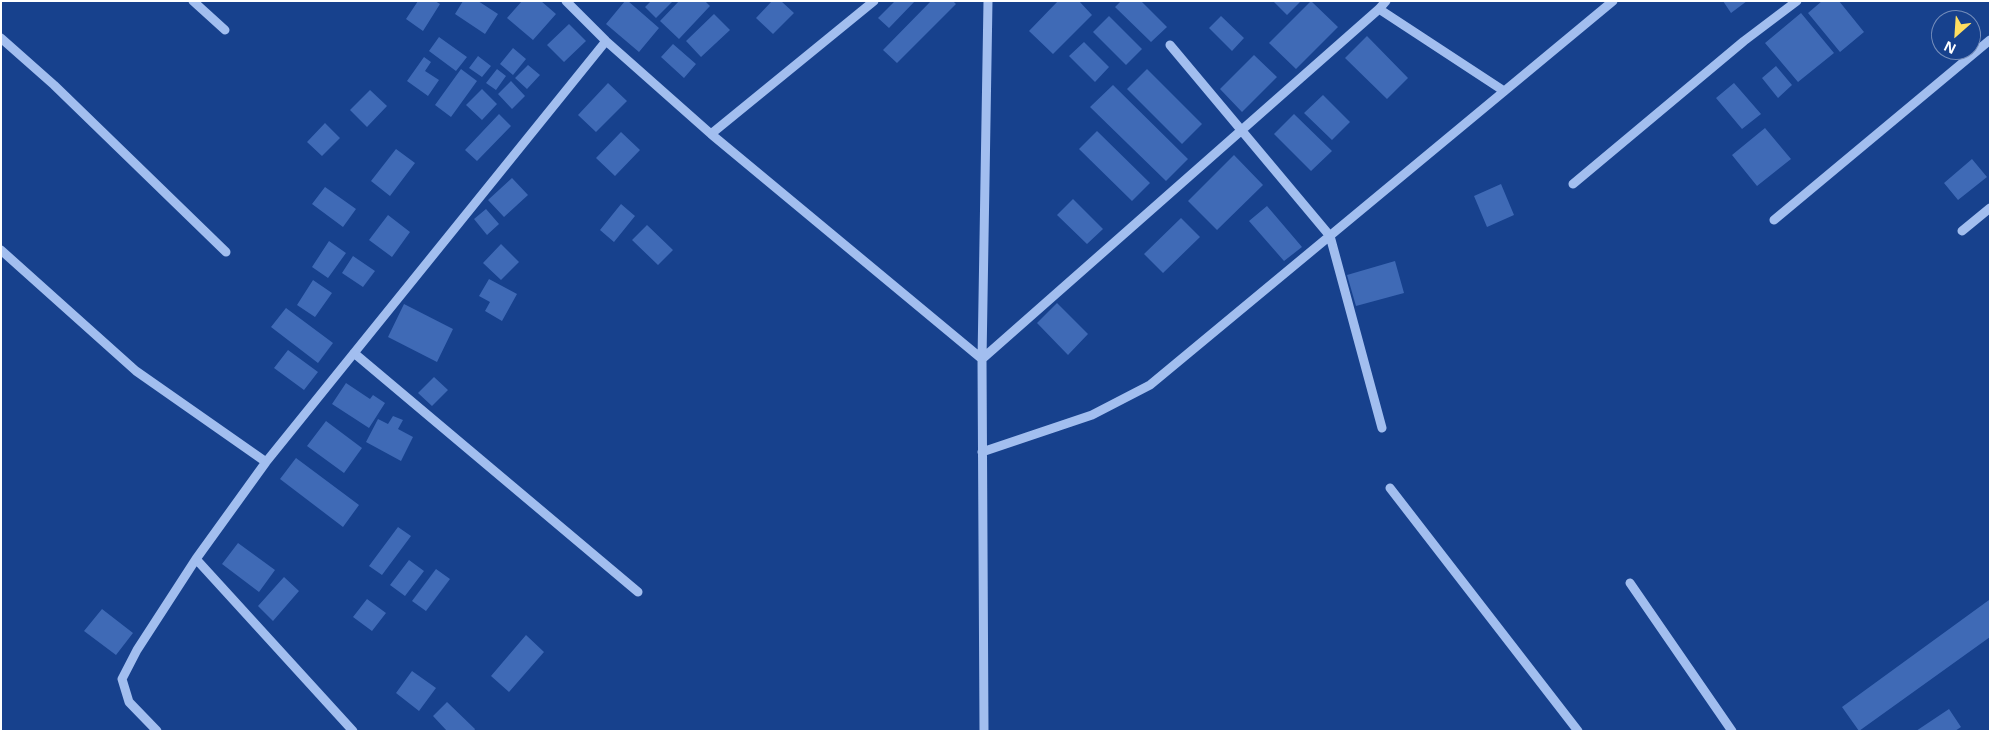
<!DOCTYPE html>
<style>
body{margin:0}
#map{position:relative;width:1991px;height:732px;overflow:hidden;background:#17418d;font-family:"Open Sans",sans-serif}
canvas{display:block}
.frame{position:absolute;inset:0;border:2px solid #fff;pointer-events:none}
.north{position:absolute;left:1931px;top:10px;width:50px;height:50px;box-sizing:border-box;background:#17418d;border:1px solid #748dbb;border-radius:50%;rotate:206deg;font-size:14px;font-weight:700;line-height:20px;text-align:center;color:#fff}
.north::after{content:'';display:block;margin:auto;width:18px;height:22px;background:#ffde60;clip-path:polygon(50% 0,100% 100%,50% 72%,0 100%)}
</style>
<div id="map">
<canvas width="1991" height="732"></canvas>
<div class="frame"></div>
<div class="north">N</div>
</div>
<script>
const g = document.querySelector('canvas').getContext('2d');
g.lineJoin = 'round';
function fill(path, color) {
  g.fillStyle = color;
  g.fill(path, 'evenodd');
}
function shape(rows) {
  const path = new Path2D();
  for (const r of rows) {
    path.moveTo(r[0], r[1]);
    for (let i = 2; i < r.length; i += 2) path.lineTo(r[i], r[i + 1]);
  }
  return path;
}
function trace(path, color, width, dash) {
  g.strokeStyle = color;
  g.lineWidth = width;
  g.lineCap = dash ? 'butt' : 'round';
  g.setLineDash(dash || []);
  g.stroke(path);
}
fill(shape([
 [418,1,435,1,440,4,423,31,406,19],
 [463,1,478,1,498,14,485,34,455,14],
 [522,1,541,1,556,14,533,40,507,18],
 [625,1,628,1,659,28,639,52,606,24],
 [651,1,673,1,656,18,645,7],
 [679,1,705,1,710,6,679,39,660,21],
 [772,1,781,1,794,13,773,34,756,18],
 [895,1,915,1,889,28,878,18],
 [931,1,953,1,956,4,897,63,883,50],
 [1058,1,1079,1,1092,15,1053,54,1029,31],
 [1121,1,1141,1,1167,27,1151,42,1115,7],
 [1273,1,1301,1,1287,15],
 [1311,1,1338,27,1296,69,1269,43],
 [1723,1,1747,1,1731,13],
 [1822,1,1839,1,1864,32,1840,52,1808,13],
 [1801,13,1834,53,1798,82,1765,43],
 [714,14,730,30,701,57,686,41],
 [1109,16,1142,49,1126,65,1093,32],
 [1221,16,1244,38,1232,51,1209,28],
 [569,24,586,41,564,62,547,45],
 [1367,36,1408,78,1387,99,1345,58],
 [439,37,467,57,456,71,429,51],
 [1084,42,1109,67,1095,82,1069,56],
 [673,44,696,64,684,78,661,57],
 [513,48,526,59,513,75,500,64],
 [1254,55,1277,77,1242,112,1220,89],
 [478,56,491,66,482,77,469,68],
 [424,57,431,62,425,71,439,80,428,96,407,81],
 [528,65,540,75,527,89,515,78],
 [1776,66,1792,85,1778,98,1762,78],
 [461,69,477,81,451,117,435,105],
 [497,69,506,76,496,90,486,83],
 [1147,69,1202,124,1182,144,1127,89],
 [511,81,525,96,512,109,498,94],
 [608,83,627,101,596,132,578,115],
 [1734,83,1761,114,1742,129,1716,98],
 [1113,85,1188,159,1166,181,1090,107],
 [482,89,497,104,482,120,466,105],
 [370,90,387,106,367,127,350,110],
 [1323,95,1350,122,1332,140,1304,113],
 [499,114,511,126,477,161,465,150],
 [1294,114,1332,151,1311,171,1274,134],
 [325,123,340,138,322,156,307,142],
 [1765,128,1791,159,1757,186,1732,155],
 [1097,131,1150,183,1132,201,1079,149],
 [621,132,640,150,615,176,596,158],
 [396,149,415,163,390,196,371,181],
 [1234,155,1263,185,1217,230,1188,201],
 [1972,159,1987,177,1958,200,1944,183],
 [512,178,528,195,504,217,488,200],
 [1501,184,1514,215,1487,227,1474,196],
 [325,187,356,209,343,227,312,204],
 [1073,199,1103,229,1087,244,1057,215],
 [621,204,635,216,614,242,600,230],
 [1267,206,1302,247,1284,261,1249,221],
 [486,209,499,224,487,235,474,219],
 [388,215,410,232,392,257,369,240],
 [1181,218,1200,237,1163,273,1144,254],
 [647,225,673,250,658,265,632,240],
 [329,241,346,253,328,278,312,267],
 [501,244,519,262,501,280,483,263],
 [353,256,375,271,363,287,342,273],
 [1395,261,1404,293,1356,306,1347,275],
 [489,279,517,294,502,321,485,311,490,302,479,296],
 [313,280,332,293,315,317,297,305],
 [1057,303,1088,334,1068,355,1037,323],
 [404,304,453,329,437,362,388,337],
 [286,308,333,343,318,363,271,327],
 [288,350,318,372,304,390,274,368],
 [434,377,448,390,432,406,418,393],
 [346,383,370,399,373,395,385,403,369,428,332,404],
 [393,416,403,420,398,429,413,437,401,461,366,442,378,419,388,424],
 [326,421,362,448,344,473,307,446],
 [296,458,359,505,343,527,280,479],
 [398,527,411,536,382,575,369,566],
 [238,543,275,570,259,592,222,564],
 [409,560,424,571,405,596,390,585],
 [436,569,450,579,426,611,412,601],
 [284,577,299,591,273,621,258,606],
 [367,599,386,613,372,631,353,617],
 [1989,600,1990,637,1859,731,1842,707],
 [102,609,133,633,116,655,84,631],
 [526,635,544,652,509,692,491,676],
 [412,671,436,688,419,711,396,693],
 [447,702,475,729,474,731,447,731,433,716],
 [1949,709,1961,727,1955,731,1916,731]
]), '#3f6ab6');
trace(shape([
 [193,1,225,30],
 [566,1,606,41,711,134,982,359,1379,9,1386,1],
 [1379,9,1504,91],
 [1,38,54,85,226,252],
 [1170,45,1330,236,1382,428],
 [711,134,874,1],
 [1573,184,1744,41,1797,1],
 [1774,220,1990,40],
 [1962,231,1990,208],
 [1,250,136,371,266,462],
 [354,353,638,592],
 [982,452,1092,415,1150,385,1613,1],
 [1390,488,1578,731],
 [196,559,353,731],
 [1630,583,1732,731],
 [157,731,129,702,122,679,137,650,196,559,266,462,606,41],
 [984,731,982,359,988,1]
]), '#a2beef', 9);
</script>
